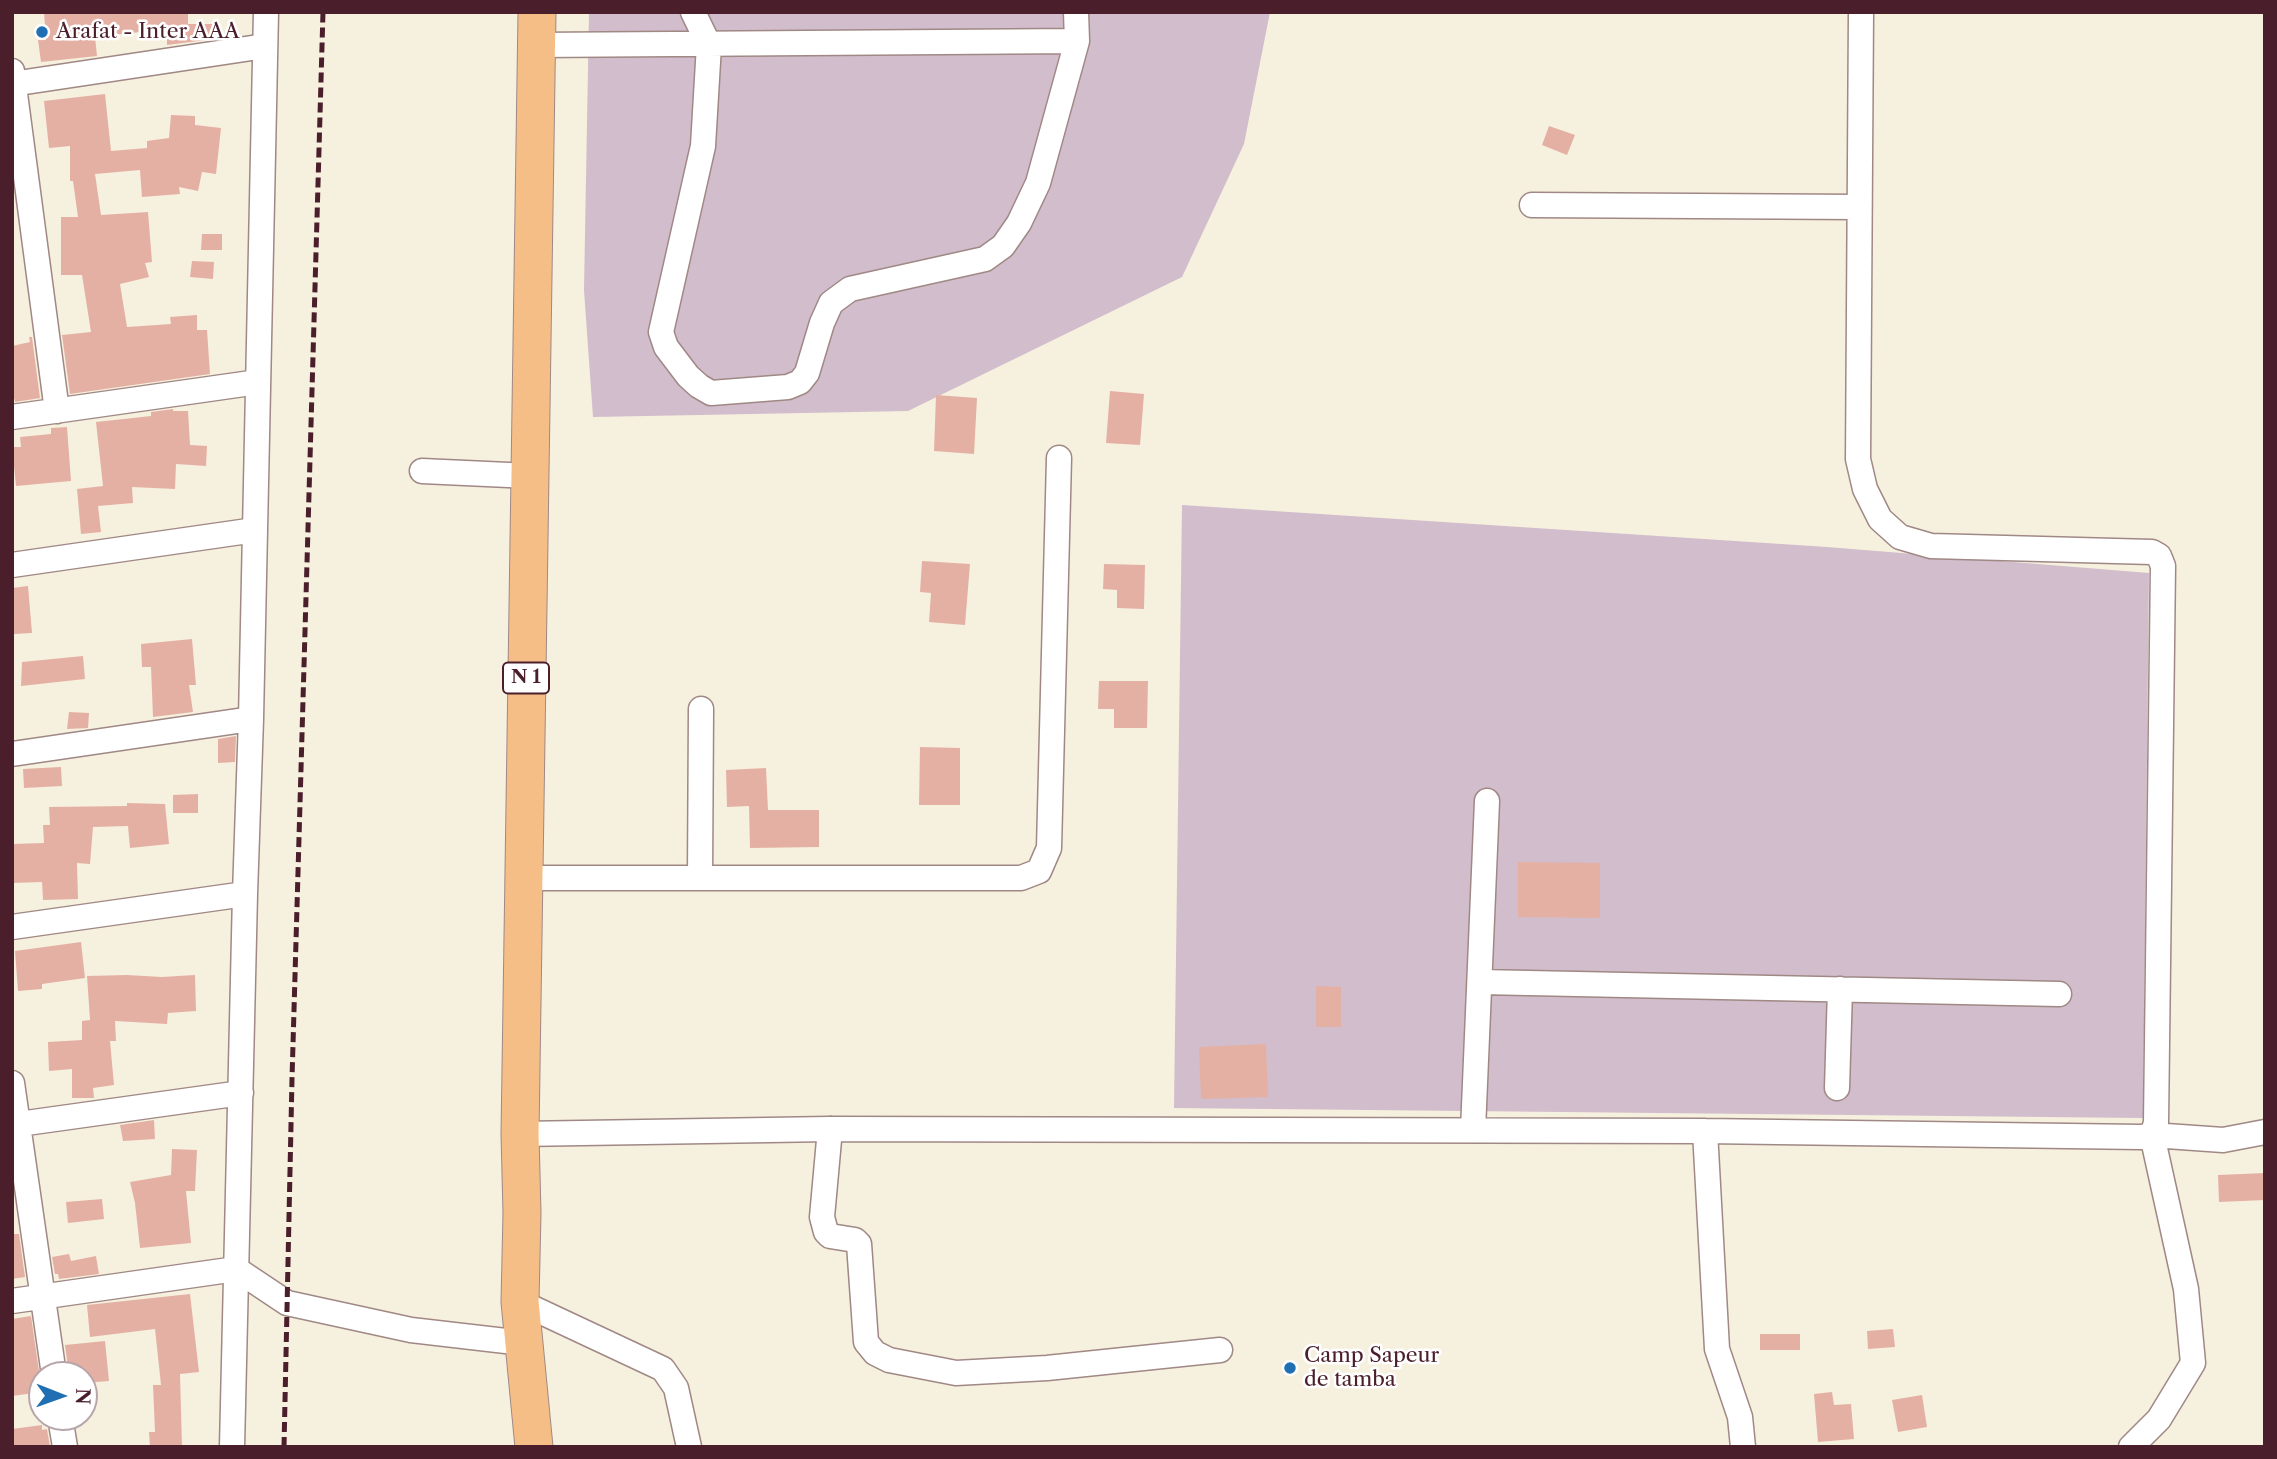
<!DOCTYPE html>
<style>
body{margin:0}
#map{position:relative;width:2277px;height:1459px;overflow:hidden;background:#f6f0df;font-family:"Libre Caslon Text",serif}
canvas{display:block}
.frame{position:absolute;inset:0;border:14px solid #4a1f2b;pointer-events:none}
.north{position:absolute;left:28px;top:1361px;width:70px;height:70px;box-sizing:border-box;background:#fff;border:2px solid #b7a5aa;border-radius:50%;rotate:91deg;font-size:19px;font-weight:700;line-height:28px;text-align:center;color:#4a1f2b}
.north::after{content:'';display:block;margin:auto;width:24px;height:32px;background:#1f6fb2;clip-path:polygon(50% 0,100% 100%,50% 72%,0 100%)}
</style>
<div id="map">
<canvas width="2277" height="1459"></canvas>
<div class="frame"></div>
<div class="north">N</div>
</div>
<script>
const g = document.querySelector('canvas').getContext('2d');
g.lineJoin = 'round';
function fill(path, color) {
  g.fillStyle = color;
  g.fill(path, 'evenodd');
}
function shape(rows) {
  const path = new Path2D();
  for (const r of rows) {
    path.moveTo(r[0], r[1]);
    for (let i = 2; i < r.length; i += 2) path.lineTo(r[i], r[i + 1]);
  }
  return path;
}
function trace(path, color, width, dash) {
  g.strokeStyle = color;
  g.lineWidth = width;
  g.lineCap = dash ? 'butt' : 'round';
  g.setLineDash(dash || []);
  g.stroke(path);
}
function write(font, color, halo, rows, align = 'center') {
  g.font = font + ' "Libre Caslon Text",serif';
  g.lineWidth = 5;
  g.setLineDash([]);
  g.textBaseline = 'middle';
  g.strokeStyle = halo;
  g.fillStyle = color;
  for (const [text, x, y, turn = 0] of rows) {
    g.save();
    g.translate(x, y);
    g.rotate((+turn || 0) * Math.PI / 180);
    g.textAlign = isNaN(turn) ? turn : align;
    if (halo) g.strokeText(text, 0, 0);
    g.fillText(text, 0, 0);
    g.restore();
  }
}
fill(shape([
 [589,12,1270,12,1244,144,1182,277,908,411,593,417,584,290],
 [1182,505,1827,547,2149,573,2143,1118,1174,1108]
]), '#d1bdcb');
fill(shape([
 [44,12,188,12,188,24,214,24,214,39,167,45,167,29,95,37,97,56,41,62,38,40,46,40],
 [105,94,111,151,147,148,147,141,169,138,171,115,195,116,195,125,221,128,216,174,202,172,198,191,179,187,180,194,142,197,140,170,95,174,101,215,148,212,152,262,145,263,149,277,120,284,127,327,171,324,170,317,197,315,197,330,207,330,210,374,70,394,62,335,91,332,82,275,61,275,61,217,78,217,73,181,70,181,70,146,49,148,44,101],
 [1549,126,1575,135,1567,155,1542,145],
 [202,234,222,234,222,250,201,250],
 [192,261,214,262,213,279,190,277],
 [29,337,32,337,40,398,15,402,12,388,12,346,30,342],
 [1110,391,1144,394,1140,445,1106,443],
 [936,395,977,398,974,454,934,451],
 [173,409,173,411,188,411,190,445,207,446,206,466,176,464,175,489,132,487,133,503,98,506,101,532,81,534,77,489,103,486,96,422,151,416,151,412],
 [67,427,71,481,16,486,12,447,21,447,20,437,51,434,51,428],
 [922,561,970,564,965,625,929,622,931,593,920,592],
 [1104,564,1145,565,1144,609,1117,608,1117,590,1103,589],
 [28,586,32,633,14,634,12,588],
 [192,639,196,685,189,685,193,712,153,717,151,667,142,667,141,644],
 [83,656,85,679,21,686,22,662],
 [1099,681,1148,681,1147,728,1114,728,1114,709,1098,709],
 [69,712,89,713,88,728,67,729],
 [236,736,235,762,218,763,218,739],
 [920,747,960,748,960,805,919,805],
 [61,767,62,786,24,788,23,769],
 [766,768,768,810,819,810,819,847,750,848,749,806,727,807,726,770],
 [198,794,198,813,173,813,173,795],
 [127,803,165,804,169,844,130,848,128,826,93,827,90,864,77,863,78,899,43,900,42,882,12,883,12,844,44,843,43,825,50,825,49,807,127,806],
 [1518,862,1600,863,1600,918,1518,917],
 [81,942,85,978,42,984,42,989,18,991,15,951],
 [127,975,162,977,195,975,196,1011,168,1013,167,1024,115,1021,116,1041,110,1041,114,1085,93,1088,94,1098,72,1098,72,1069,49,1071,48,1042,82,1040,82,1021,90,1020,87,976],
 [1316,986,1341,987,1341,1027,1316,1027],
 [1266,1044,1268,1097,1201,1099,1199,1047],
 [154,1120,155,1139,123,1141,120,1125],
 [172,1149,197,1150,195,1191,186,1191,191,1243,140,1248,135,1203,130,1182,171,1175],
 [2265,1173,2265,1200,2219,1202,2218,1175],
 [102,1199,104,1219,68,1223,66,1202],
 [12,1234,19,1234,25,1277,12,1279],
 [69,1254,71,1261,96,1256,99,1274,59,1279,58,1274,55,1274,52,1257],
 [190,1294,199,1372,180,1374,182,1447,150,1447,149,1432,155,1432,153,1385,161,1385,155,1329,90,1337,87,1305],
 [31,1316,42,1392,12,1396,12,1319],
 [1893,1329,1895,1347,1868,1349,1867,1331],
 [1760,1334,1800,1334,1800,1350,1760,1350],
 [105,1341,109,1381,84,1383,84,1375,69,1375,65,1345],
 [1832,1392,1834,1405,1851,1404,1854,1439,1818,1442,1814,1394],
 [1922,1395,1927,1427,1898,1432,1892,1400],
 [42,1425,42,1430,47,1429,50,1447,12,1447,12,1429]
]), '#e5b0a4');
const minor = shape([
 [693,12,709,45,703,146,661,332,666,347,688,376,699,386,711,393,788,387,800,382,807,373,822,323,831,303,850,289,985,259,1003,246,1019,223,1038,183,1077,41,1076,12],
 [537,45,1077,41],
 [12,71,57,411],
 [12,84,265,46],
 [1532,205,1859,207],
 [12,417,258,382],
 [422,471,530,476],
 [12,565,255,530],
 [12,754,251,719],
 [700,877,701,709],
 [523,878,1021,878,1039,871,1049,848,1059,458],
 [12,927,245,894],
 [1480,982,2059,994],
 [12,1083,54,1375],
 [1837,1088,1840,989],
 [12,1125,241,1093],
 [830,1129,822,1217,826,1232,830,1236,855,1240,859,1244,866,1342,875,1353,889,1360,956,1373,1047,1368,1220,1350],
 [1473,1130,1487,801],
 [1705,1131,1717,1349,1740,1417,1743,1447],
 [520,1134,830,1129,1705,1131,2141,1137,2152,1135,2156,1123,2163,566,2159,556,2152,552,1931,546,1900,537,1880,519,1865,489,1858,459,1861,12],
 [12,1301,236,1269,287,1303,411,1330,523,1343],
 [520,1302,663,1369,676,1388,689,1447],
 [60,1417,65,1447],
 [232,1447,245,894,251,719,266,12],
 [2131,1447,2159,1419,2193,1363,2186,1289,2152,1135,2223,1140,2265,1132]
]);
const highway = shape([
 [534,1447,520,1302,522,1213,520,1134,537,12]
]);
trace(minor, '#a08885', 27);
trace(highway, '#a08885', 39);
trace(minor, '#fff', 24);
trace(highway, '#f6be87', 37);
trace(shape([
 [284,1447,292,1079,323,12]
]), '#4a1f2b', 5, [10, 5]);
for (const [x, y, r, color] of [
 [42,32,7,"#1f6fb2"],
 [1290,1368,7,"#1f6fb2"]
]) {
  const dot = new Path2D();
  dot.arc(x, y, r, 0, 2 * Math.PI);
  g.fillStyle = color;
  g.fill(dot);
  trace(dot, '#fff', 2.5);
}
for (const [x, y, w] of [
 [526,678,46]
]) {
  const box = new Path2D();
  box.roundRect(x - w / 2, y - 15.5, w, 31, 5);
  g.fillStyle = '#fff';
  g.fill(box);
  trace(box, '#4a1f2b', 2);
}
write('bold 19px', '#4a1f2b', null, [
 ["N 1",526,678]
]);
write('21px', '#4a1f2b', '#fff', [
 ["Arafat - Inter AAA",56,32],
 ["Camp Sapeur",1304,1356],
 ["de tamba",1304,1380]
], 'left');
</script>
